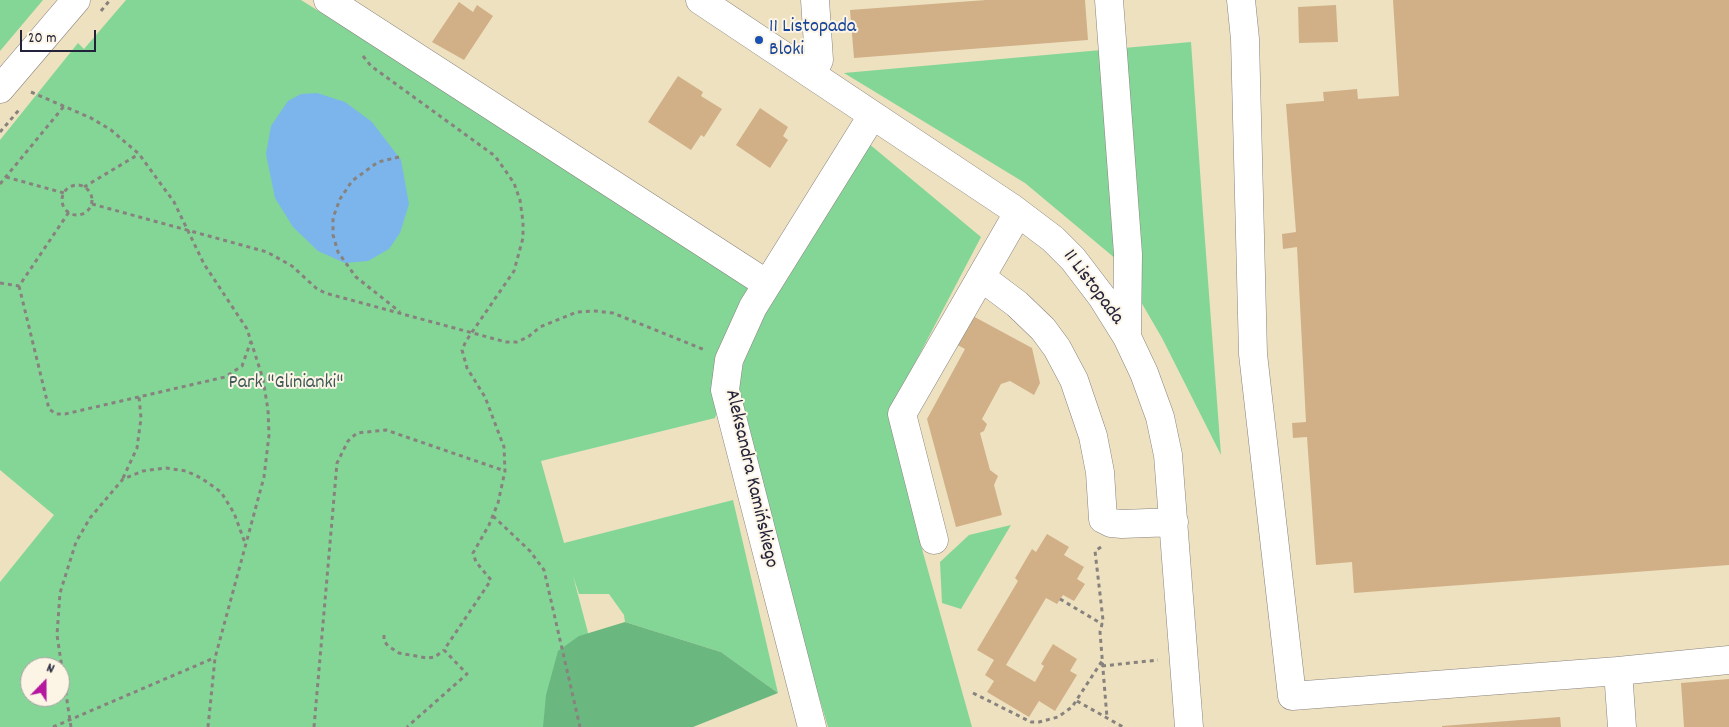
<!DOCTYPE html>
<meta charset="utf-8">
<style>
body{margin:0}
#map{position:relative;width:1729px;height:727px;overflow:hidden;background:#eee1c0;font-family:Dekko,sans-serif}
canvas{display:block}
.north{position:absolute;left:20px;top:657px;width:50px;height:50px;box-sizing:border-box;background:#fcf5e5;border:1px solid #a5a1a1;border-radius:50%;rotate:22deg;font-size:14px;font-weight:700;line-height:20px;text-align:center;color:#22223b}
.north::after{content:'';display:block;margin:auto;width:18px;height:22px;background:#b5179e;clip-path:polygon(50% 0,100% 100%,50% 72%,0 100%)}
.scale{position:absolute;left:20px;top:30px;width:76px;height:22px;box-sizing:border-box;border:2px solid #22223b;border-top:0;padding-left:6px;font-size:15px;line-height:18px;white-space:nowrap;color:#22223b;-webkit-text-stroke:4px #fcf5e5;paint-order:stroke}
</style>
<div id="map">
<canvas width="1729" height="727"></canvas>
<div class="north">N</div>
<div class="scale">20 m</div>
</div>
<script>
const g = document.querySelector('canvas').getContext('2d');
g.lineJoin = 'round';
function fill(path, color) {
  g.fillStyle = color;
  g.fill(path, 'evenodd');
}
function shape(rows) {
  const path = new Path2D();
  for (const r of rows) {
    if (r.length === 3) {
      path.moveTo(r[0] + r[2], r[1]);
      path.arc(r[0], r[1], r[2], 0, 2 * Math.PI);
      continue;
    }
    path.moveTo(r[0], r[1]);
    for (let i = 2; i < r.length; i += 2) path.lineTo(r[i], r[i + 1]);
  }
  return path;
}
function trace(path, color, width, dash) {
  g.strokeStyle = color;
  g.lineWidth = width;
  g.lineCap = dash ? 'butt' : 'round';
  g.setLineDash(dash || []);
  g.stroke(path);
}
function write(font, color, halo, rows, align = 'center') {
  g.font = font + ' Dekko,sans-serif';
  g.lineWidth = 4;
  g.setLineDash([]);
  g.textBaseline = 'middle';
  g.strokeStyle = halo;
  g.fillStyle = color;
  for (const [text, x, y, turn = 0] of rows) {
    g.save();
    g.translate(x, y);
    g.rotate((+turn || 0) * Math.PI / 180);
    g.textAlign = isNaN(turn) ? turn : align;
    if (halo) g.strokeText(text, 0, 0);
    g.fillText(text, 0, 0);
    g.restore();
  }
}
fill(shape([
 [0,0,43,0,0,51],
 [126,0,301,0,756,284,715,418,541,461,564,543,733,500,778,693,721,652,625,622,624,615,609,594,579,594,573,576,613,727,0,727,0,582,54,515,0,470,0,140,78,43,84,49],
 [30,667,60,667,60,697,30,697],
 [1191,42,1202,200,1221,455,1162,338,1116,259,1025,183,844,73],
 [862,138,981,237,891,409,922,549,972,727,828,727,800,634,737,389,750,336],
 [1011,525,961,609,942,603,940,562,969,535]
]), '#84d697');
fill(shape([
 [625,622,721,652,778,693,693,727,543,727,546,695,558,651,579,636]
]), '#6bb780');
fill(shape([
 [317,93,345,102,372,122,401,160,409,204,400,233,389,249,368,261,345,263,318,251,293,227,275,198,266,154,271,126,288,101,301,94]
]), '#7cb5ec');
fill(shape([
 [986,0,1085,0,1088,40,854,58,850,10],
 [1393,0,1729,0,1729,565,1354,593,1352,562,1316,565,1307,437,1293,438,1292,423,1306,422,1297,247,1283,249,1282,234,1296,232,1286,104,1324,101,1323,92,1357,89,1358,99,1399,96],
 [459,2,473,12,477,5,493,16,464,60,432,42],
 [1336,5,1338,42,1299,43,1298,7],
 [678,76,703,92,701,96,722,109,704,137,701,135,691,150,648,122],
 [760,108,788,127,783,136,788,140,770,168,736,145],
 [971,315,1032,348,1040,383,1034,395,1010,381,1001,384,982,419,987,424,984,431,980,433,990,470,998,476,994,485,1002,515,956,527,927,419,965,349,952,342],
 [1047,534,1069,547,1064,555,1084,567,1077,579,1085,584,1074,601,1063,595,1057,604,1046,598,1006,665,1035,682,1044,666,1041,664,1053,644,1077,659,1070,671,1077,675,1055,711,1039,701,1029,717,987,692,994,681,985,675,994,660,977,650,1018,581,1015,578,1032,549,1036,552],
 [1729,679,1729,727,1684,727,1681,683],
 [1560,717,1561,727,1442,727,1442,726]
]), '#d1b087');
const minor = shape([
 [328,0,767,284],
 [700,0,1012,208,1053,239,1073,259,1102,297,1127,337,1144,373,1160,417,1168,455,1189,727],
 [1109,0,1128,254,1127,337],
 [1241,0,1245,39,1253,354,1292,696,1618,671,1622,727],
 [812,74,819,60,815,0],
 [0,89,76,0],
 [981,277,1017,304,1043,329,1057,348,1074,380,1093,436,1100,472,1103,519,1111,523,1122,524,1174,522],
 [934,540,902,414,1018,213],
 [1618,671,1729,660],
 [812,727,725,390,729,360,753,307,872,116]
]);
trace(minor, '#88827e', 29);
trace(shape([
 [101,11,110,0],
 [363,56,371,66,495,156,514,183,520,200,523,222,523,238,514,271,466,341,462,350,467,368,485,397,504,447,505,471,498,503,489,525,473,553,476,562,491,580,444,650,467,674,407,727],
 [31,92,91,118,111,130,139,154,174,202,204,264,247,329,263,379,268,410,269,435,264,477,215,658,208,727],
 [0,132,19,110],
 [399,157,378,162,352,181,340,199,333,218,333,235,338,252,356,277,400,312],
 [6,177,64,193],
 [0,184,65,105],
 [77,200,15],
 [84,187,139,154],
 [92,204,267,252,292,266,316,288,325,293,506,342,517,342,528,337,540,327,577,312,595,311,613,313,705,350],
 [0,283,19,286,69,212],
 [19,286,49,409,56,414,65,414,225,377,242,366,251,341],
 [123,478,137,448,141,418,139,397],
 [493,516,530,551,544,570,580,727],
 [1101,547,1095,551,1103,620,1100,632,1107,718],
 [1060,599,1102,624],
 [384,635,384,641,388,646,399,653,427,658,435,657,444,650],
 [1102,666,1158,660],
 [973,693,1031,722,1039,722,1058,717,1072,707,1102,661],
 [1077,701,1123,727],
 [53,727,214,658],
 [71,727,57,635,60,593,76,542,90,518,123,479,143,471,166,468,186,471,201,478,221,492,234,513,245,543],
 [314,727,337,463,348,441,357,433,386,430,505,471]
]), '#88827e', 3, [4, 4]);
trace(minor, '#fff', 28);
for (const [x, y, r, color] of [
 [759,40,5,"#1a4fb4"]
]) {
  const dot = new Path2D();
  dot.arc(x, y, r, 0, 2 * Math.PI);
  g.fillStyle = color;
  g.fill(dot);
  trace(dot, '#fcf5e5', 2);
}
write('20px', '#164399', '#fcf5e5', [
 ["11 Listopada",769,28],
 ["Bloki",769,51]
], 'left');
write('20px', '#22223b', '#fcf5e5', [
 ["11 Listopada",1092,288,53],
 ["Aleksandra Kamińskiego",750,479,77]
]);
write('20px', '#3f5857', '#fcf5e5', [
 ["Park \"Glinianki\"",286,384]
]);
</script>
